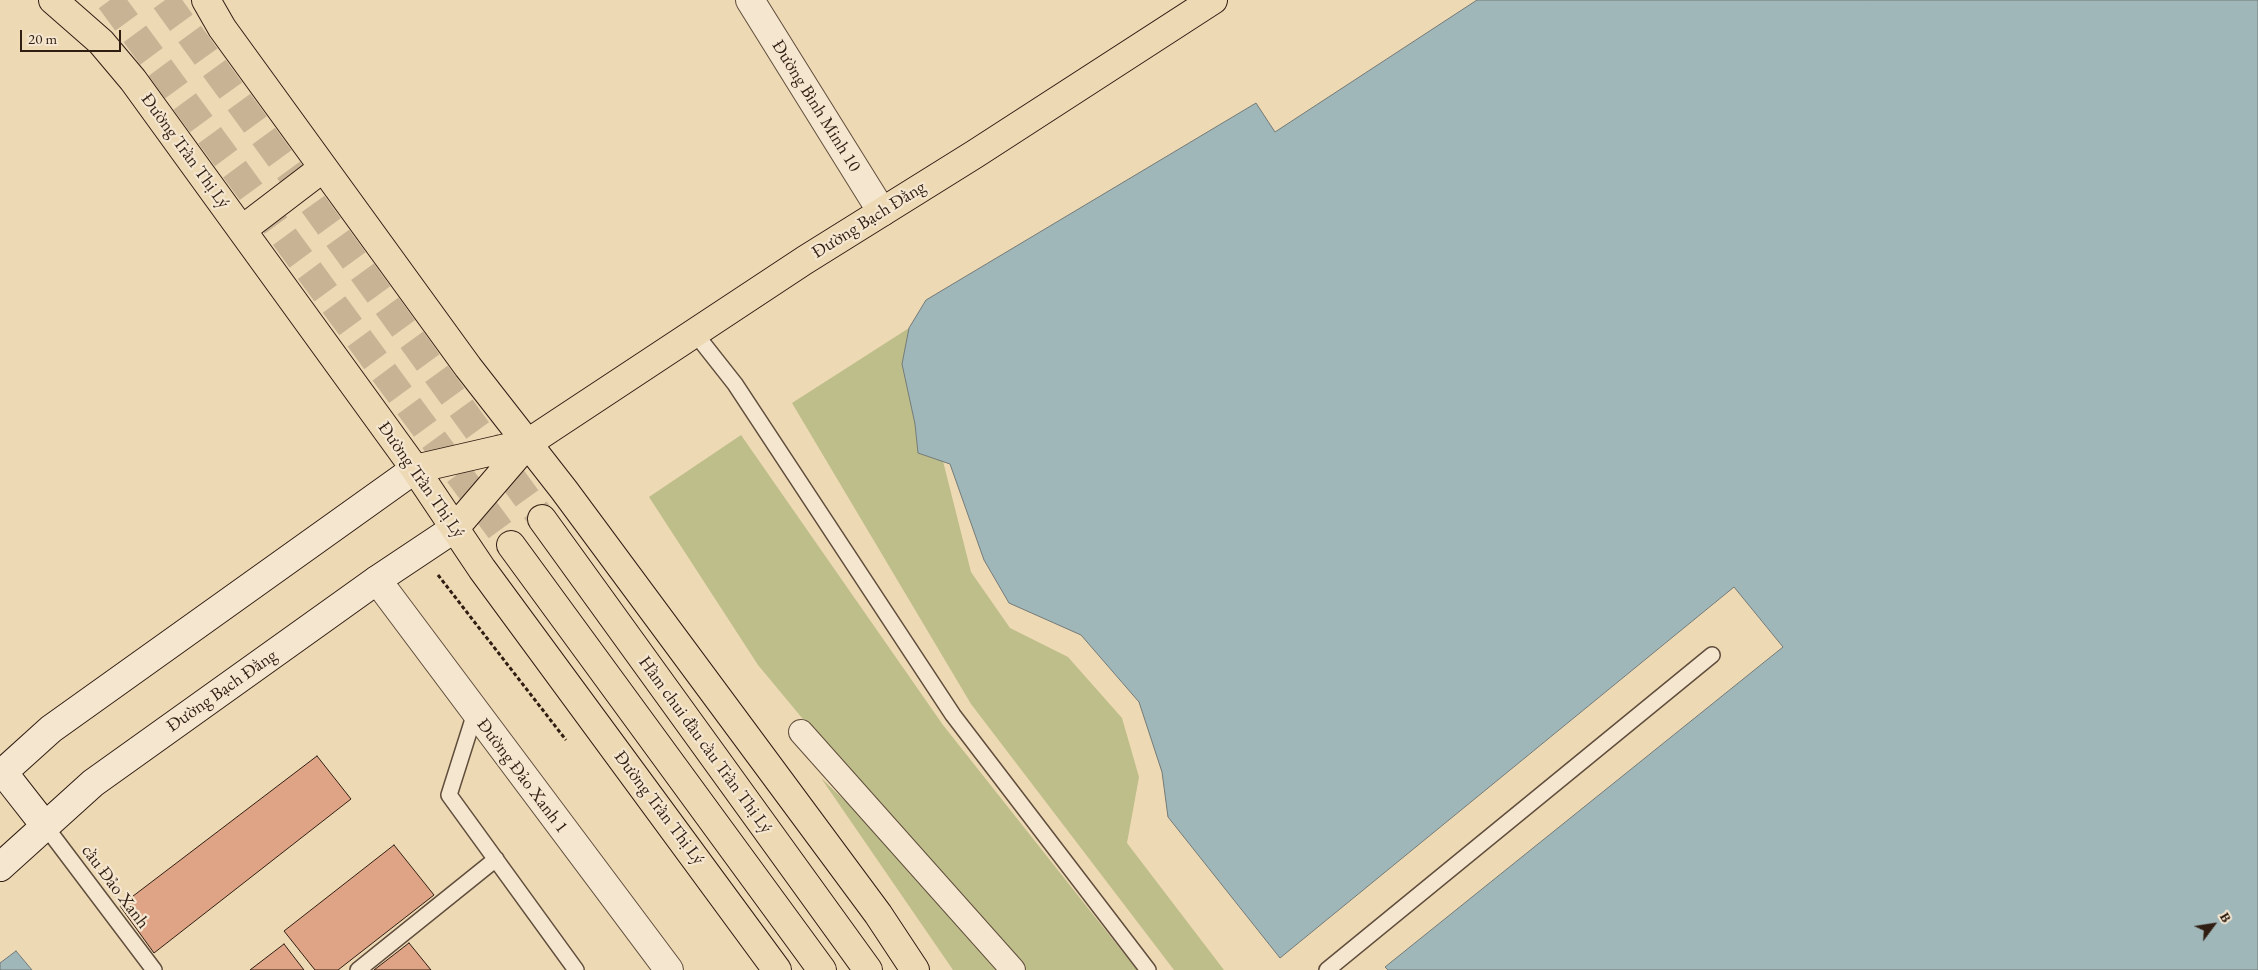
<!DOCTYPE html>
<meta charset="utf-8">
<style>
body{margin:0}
#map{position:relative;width:2258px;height:970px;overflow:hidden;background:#eed9b5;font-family:"EB Garamond",serif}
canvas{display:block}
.north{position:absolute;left:2188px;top:900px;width:50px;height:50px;-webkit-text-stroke:4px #f4e6cf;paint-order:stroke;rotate:59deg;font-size:14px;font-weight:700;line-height:20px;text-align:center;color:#311e13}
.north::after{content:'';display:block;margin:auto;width:18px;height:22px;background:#311e13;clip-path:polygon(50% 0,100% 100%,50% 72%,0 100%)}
.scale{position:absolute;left:20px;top:30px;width:101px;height:22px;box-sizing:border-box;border:2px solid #311e13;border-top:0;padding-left:6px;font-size:15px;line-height:18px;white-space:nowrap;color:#311e13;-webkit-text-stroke:4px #f4e6cf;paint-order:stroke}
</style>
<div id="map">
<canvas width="2258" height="970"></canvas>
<div class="north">B</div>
<div class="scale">20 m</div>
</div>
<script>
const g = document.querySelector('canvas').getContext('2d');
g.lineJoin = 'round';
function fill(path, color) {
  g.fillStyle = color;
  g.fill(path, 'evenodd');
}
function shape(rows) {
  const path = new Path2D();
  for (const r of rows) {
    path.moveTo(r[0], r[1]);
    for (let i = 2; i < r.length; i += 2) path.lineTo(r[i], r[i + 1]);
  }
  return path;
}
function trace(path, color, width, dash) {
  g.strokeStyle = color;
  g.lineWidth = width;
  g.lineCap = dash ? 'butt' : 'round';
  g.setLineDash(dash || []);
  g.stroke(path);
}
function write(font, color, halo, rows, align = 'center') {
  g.font = font + ' "EB Garamond",serif';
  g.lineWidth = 4.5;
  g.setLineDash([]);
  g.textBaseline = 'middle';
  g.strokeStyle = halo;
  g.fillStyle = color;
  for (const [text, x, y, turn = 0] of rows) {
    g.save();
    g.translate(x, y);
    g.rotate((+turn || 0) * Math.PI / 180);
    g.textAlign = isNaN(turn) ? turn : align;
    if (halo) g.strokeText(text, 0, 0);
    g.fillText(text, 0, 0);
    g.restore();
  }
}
fill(shape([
 [909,328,902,364,915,424,918,453,943,461,971,572,1010,628,1068,657,1122,718,1139,777,1127,843,1224,970,1174,970,971,704,792,403],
 [741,435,943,725,1137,970,1025,970,886,819,758,665,649,497],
 [821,778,903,856,1003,970,953,970]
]), '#bebe8a');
const water = shape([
 [1477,0,2258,0,2258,970,1388,970,1385,967,1783,647,1734,587,1280,958,1168,817,1162,772,1139,702,1081,635,1009,603,984,560,950,464,918,453,915,424,902,364,909,328,926,300,1256,103,1275,132,1477,0],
 [16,951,32,970,0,970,0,963,16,951]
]);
fill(water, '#9fb7b9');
trace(water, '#737a77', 1);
const building = shape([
 [317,756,351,799,154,953,120,906,317,756],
 [394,845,434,895,338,970,315,970,284,931,394,845],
 [409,943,431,970,374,970,409,943],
 [284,944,304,970,250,970,284,944]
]);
fill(building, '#dea485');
trace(building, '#311e13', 1);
trace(shape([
 [110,0,511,545],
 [165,0,542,519]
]), '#c8b495', 28, [28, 14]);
const service = shape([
 [694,332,735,384,953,715,1148,970],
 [475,713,449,795,576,970],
 [46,827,154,970],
 [358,970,496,859],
 [1327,970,1712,655]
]);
const pedestrian = shape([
 [801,732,1013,970]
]);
const minor = shape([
 [750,0,882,212],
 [377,580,669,970]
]);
const secondary = shape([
 [3,772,46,827],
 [0,775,51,729,415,469],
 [0,867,93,783,377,580,455,528]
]);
const primary = shape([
 [53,0,101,42,133,80,415,469,482,569,777,970],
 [206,0,222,28,468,367,564,490,878,914,915,970],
 [243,229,323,168],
 [415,469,528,443],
 [542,519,868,970],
 [455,528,528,443,805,260,975,154,1213,0],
 [511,545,822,970]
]);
trace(service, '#604d3c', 18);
trace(pedestrian, '#604d3c', 26);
trace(minor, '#604d3c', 30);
trace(secondary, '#311e13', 30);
trace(primary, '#311e13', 30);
trace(shape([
 [438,575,566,740]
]), '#311e13', 3, [4, 2.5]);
trace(service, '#f4e6cf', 15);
trace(pedestrian, '#f4e6cf', 24);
trace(minor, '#f4e6cf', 28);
trace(secondary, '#f4e6cf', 28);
trace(primary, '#eed9b5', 28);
write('18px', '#311e13', '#f4e6cf', [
 ["Đường Bình Minh 10",816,106,58],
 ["Đường Trần Thị Lý",185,151,54],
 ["Đường Bạch Đằng",869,220,-32],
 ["Đường Trần Thị Lý",421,480,55],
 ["Đường Bạch Đằng",222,691,-35],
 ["Hầm chui đầu cầu Trần Thị Lý",705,745,54],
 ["Đường Đảo Xanh 1",522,776,53],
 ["Đường Trần Thị Lý",659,808,53],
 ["cầu Đảo Xanh",115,887,53]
]);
</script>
